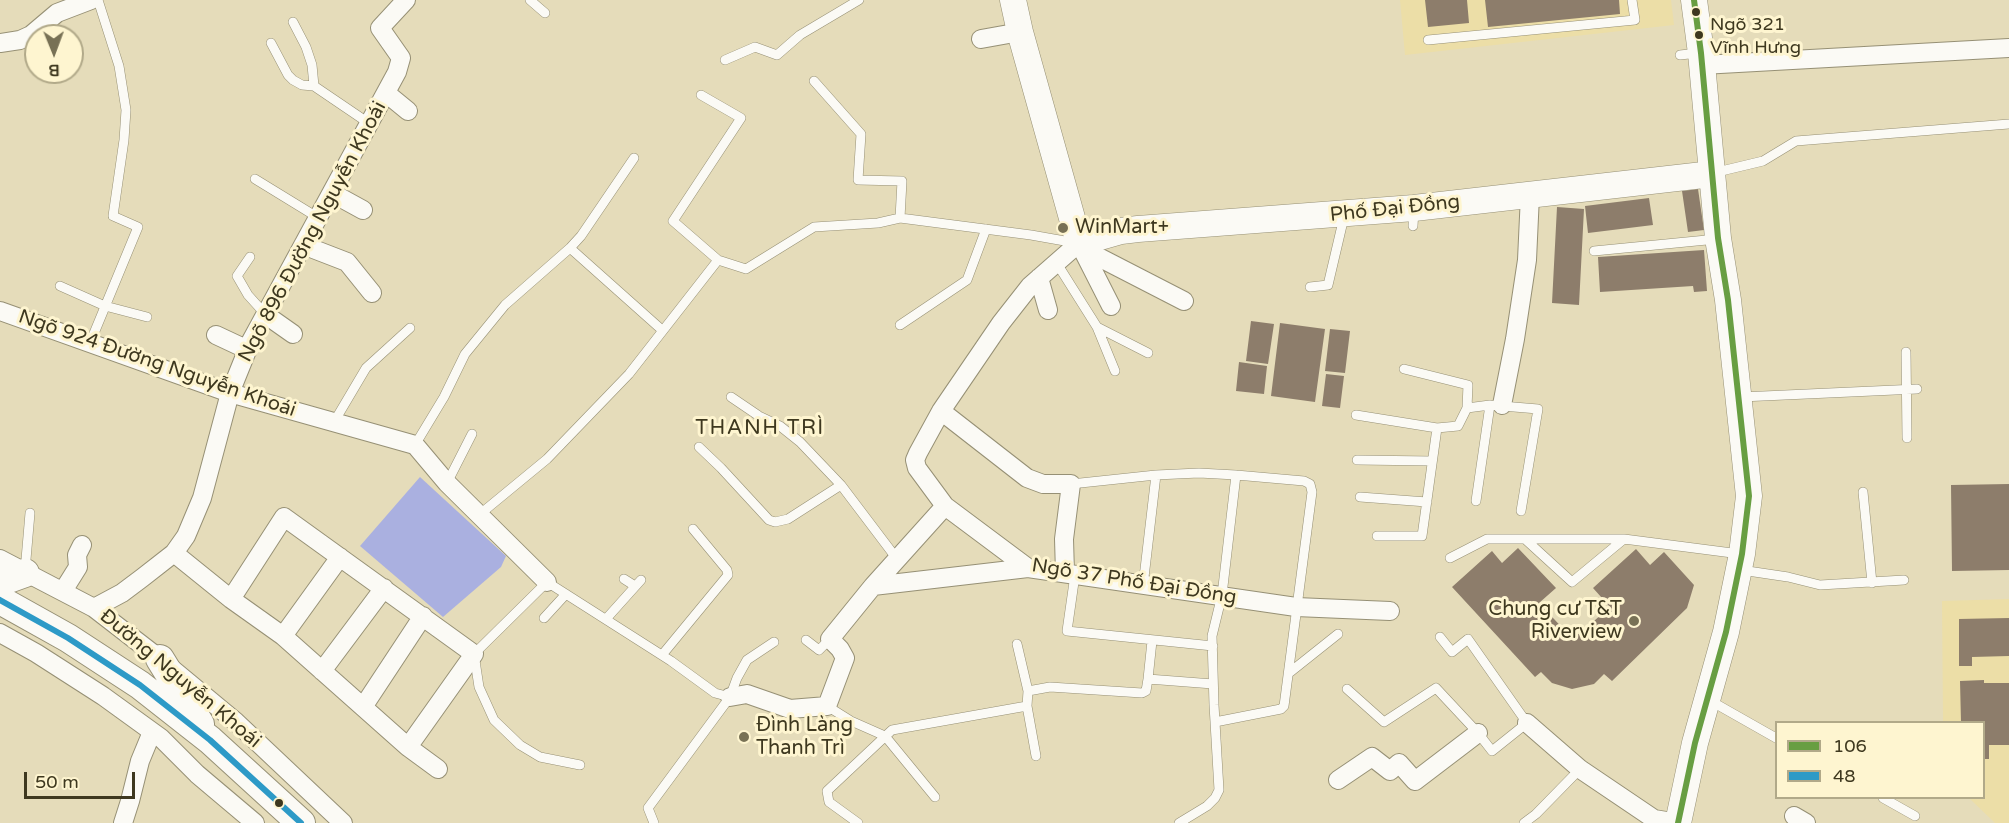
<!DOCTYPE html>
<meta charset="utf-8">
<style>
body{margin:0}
#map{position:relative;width:2009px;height:823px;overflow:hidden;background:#e5dcba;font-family:"Varela Round",sans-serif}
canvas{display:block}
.legend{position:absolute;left:1775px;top:721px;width:210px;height:78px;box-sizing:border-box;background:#fef5d0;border:2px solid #b1a989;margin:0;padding:8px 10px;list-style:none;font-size:18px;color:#3e381f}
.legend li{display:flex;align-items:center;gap:12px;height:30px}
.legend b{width:30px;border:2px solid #b1a989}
.north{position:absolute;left:24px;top:24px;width:60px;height:60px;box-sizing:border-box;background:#fef5d0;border:2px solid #b1a989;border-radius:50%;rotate:179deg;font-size:16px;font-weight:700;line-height:24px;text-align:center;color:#3e381f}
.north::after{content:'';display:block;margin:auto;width:21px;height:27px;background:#787155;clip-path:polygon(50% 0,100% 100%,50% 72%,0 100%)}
.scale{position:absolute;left:24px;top:772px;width:111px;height:27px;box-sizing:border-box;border:3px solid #3e381f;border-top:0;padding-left:8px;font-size:18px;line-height:21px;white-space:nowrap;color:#3e381f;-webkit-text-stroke:4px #fef5d0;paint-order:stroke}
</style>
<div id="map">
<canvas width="2009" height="823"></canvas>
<ul class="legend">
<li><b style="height:8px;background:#689e42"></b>106</li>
<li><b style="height:8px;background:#2d9ac7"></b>48</li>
</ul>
<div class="north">B</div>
<div class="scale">50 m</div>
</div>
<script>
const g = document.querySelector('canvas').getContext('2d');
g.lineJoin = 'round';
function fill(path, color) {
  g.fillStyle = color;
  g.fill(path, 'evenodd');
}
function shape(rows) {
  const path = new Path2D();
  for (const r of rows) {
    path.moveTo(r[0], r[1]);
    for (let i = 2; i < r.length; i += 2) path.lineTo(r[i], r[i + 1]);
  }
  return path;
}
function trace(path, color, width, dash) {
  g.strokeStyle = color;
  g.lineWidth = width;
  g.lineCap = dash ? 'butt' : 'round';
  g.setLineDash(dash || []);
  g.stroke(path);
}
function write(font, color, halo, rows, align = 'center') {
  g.font = font + ' "Varela Round",sans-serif';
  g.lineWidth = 6;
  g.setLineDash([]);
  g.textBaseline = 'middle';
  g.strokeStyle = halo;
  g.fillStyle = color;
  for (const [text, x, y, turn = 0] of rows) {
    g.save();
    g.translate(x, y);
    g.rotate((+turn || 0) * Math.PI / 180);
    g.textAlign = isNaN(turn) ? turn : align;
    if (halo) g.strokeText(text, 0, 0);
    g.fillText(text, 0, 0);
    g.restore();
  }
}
fill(shape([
 [1400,0,1671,0,1674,25,1405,55],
 [2009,599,2009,823,1995,823,1969,798,1984,798,1984,722,1943,722,1942,601]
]), '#ecdea7');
fill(shape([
 [420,477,506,556,501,567,443,617,360,546]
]), '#aab0e0');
fill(shape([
 [1425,0,1467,0,1469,23,1428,27],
 [1485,0,1619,0,1620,14,1488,27],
 [1698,189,1704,230,1688,232,1682,191],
 [1649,198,1653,225,1588,233,1585,206],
 [1557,207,1584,209,1579,305,1552,303],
 [1704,250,1707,291,1694,292,1693,286,1600,292,1598,257],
 [1251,321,1274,324,1268,364,1246,361],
 [1280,323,1325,329,1315,402,1271,396],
 [1330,329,1350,331,1345,373,1325,371],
 [1239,362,1267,366,1264,394,1236,391],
 [1326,374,1344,376,1340,408,1322,406],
 [2009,484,2009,570,1952,571,1951,485],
 [1518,548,1556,588,1539,603,1569,635,1579,634,1610,607,1593,588,1636,549,1650,565,1664,552,1694,585,1687,608,1612,681,1604,674,1594,684,1572,689,1552,683,1541,672,1535,677,1452,587,1492,551,1502,563],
 [2009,618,2009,656,1972,657,1972,666,1959,666,1959,619],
 [1984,680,1984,683,2009,683,2009,745,1989,745,1989,759,1984,759,1984,722,1961,722,1960,681]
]), '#8d7d6b');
const lane = shape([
 [530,0,545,13],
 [293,22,306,47,312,65,314,86,370,124],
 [1428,40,1635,20,1632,0],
 [271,43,288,75,293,80,302,85,314,86],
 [1680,55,1698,53],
 [725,60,755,47,777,55,800,35,859,0],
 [814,81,861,134,858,180,902,181,900,218],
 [701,95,741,118,673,221,718,260,746,269,814,227,878,223,900,218,1031,235,1076,243],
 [1713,173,1763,161,1796,141,2009,124],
 [255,179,317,217],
 [1413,226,1414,210],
 [570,248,662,330],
 [1594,251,1717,239],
 [250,257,237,276,248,295,266,315],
 [1056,262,1097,327,1115,371],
 [60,286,105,306,147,317],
 [1310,287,1328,285,1344,217],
 [900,325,967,280,986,229],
 [1097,327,1148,353],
 [90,343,138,227,113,216,124,140,126,110,119,66,98,0],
 [1906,352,1907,438],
 [1404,369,1468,385,1467,408],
 [731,397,759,416,780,426,800,442,841,485,897,559],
 [1741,397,1917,389],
 [1356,415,1437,428,1458,426,1467,408,1490,405,1538,409,1521,511],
 [334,422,366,368,410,328],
 [415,445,444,397,465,354,505,305,570,248,581,236,634,158],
 [699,447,721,468,769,520,775,522,788,519,841,485],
 [1357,460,1432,461],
 [447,483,472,434],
 [1071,484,1156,475,1199,473,1236,475,1304,481,1310,484,1312,492,1284,706,1281,709,1215,722],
 [1863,492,1872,583],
 [1360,497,1427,502],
 [1476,501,1490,405],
 [479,515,547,459,629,374,718,260],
 [1377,536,1422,536,1437,428],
 [1526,540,1572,582,1624,539],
 [1450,558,1487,539,1624,539,1740,554],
 [1741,570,1788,577,1820,585,1904,580],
 [25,571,30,513],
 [1075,575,1067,631,1213,646],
 [624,579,635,586],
 [1143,586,1156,475],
 [544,618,566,594],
 [606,619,641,580],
 [806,640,819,650,830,639],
 [1017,644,1028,691],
 [662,655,728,575,727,570,693,529],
 [1289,673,1338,634],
 [1148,679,1152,641],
 [1347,689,1384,722,1436,688,1478,733,1492,751,1527,723,1468,639,1452,652,1440,637],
 [1709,700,1776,738],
 [827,706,851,721,885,736,935,797],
 [1027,706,1036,756],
 [580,765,540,757,520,745,494,720,479,687,474,654,547,582,671,661,715,693,730,697],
 [1883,798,1915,816],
 [654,823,648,808,730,697,737,678,747,660,774,642],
 [858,823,829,802,827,791,892,730,1027,706,1028,691,1050,687,1142,693,1146,691,1148,679,1213,684],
 [1179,823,1207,806,1215,798,1219,790,1214,705,1212,636,1222,595,1236,475],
 [1524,823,1536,814,1580,769]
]);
const street = shape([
 [981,39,1020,32],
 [0,43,20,40,31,35,57,13,91,0],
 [1702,65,2009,48],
 [386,93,408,111],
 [332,193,363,210],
 [303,245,347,262,372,293],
 [1081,248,1184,301],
 [1039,278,1048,310],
 [1111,306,1079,243,1030,286,1001,323,941,411,918,453,915,460,917,468,945,506,1028,568,1296,607,1390,611],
 [0,311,230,393,415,445,447,483,547,582],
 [266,315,293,334],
 [216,335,248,350],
 [1502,405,1515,339,1527,260,1530,195],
 [941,411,1027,478,1043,484,1071,484,1064,539,1065,573],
 [174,553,231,599,283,636,408,747,438,769],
 [0,559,94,608,160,659,236,722,343,823],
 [873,586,1028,568],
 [63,591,78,567,77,555,82,545],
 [231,599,284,517,474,654,408,747],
 [94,608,122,593,142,578,174,553,186,536,202,498,230,393,251,341,397,72,401,58,380,28,406,0],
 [0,633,36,653,103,696,161,738,197,774,255,823],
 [283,636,340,557],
 [322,671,384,588],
 [730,697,747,694,790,709,827,706,845,658,840,649,830,639,873,586,945,506],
 [363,707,423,616],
 [1527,723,1580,769,1654,819,1678,823],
 [1338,780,1372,757,1390,771,1399,763,1415,781,1478,733],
 [1794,816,1806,823],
 [123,823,130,801,140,761,152,732]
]);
const secondary = shape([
 [1013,0,1020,32,1079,243,1121,231,1138,229,1414,208,1712,174],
 [1678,823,1695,743,1726,632,1742,554,1749,496,1728,300,1718,238,1701,53,1694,0]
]);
const primary = shape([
 [0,582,25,573],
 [0,600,68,638,140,685,210,740,301,823],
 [160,659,200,724]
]);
trace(lane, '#969075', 10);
trace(street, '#969075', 20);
trace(secondary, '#969075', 27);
trace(primary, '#969075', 30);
trace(lane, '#fbfaf5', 9);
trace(street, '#fbfaf5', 18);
trace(secondary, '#fbfaf5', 26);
trace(primary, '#fbfaf5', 28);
trace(shape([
 [1678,823,1695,743,1726,632,1742,554,1749,496,1728,300,1718,238,1701,53,1694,0]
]), '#689e42', 6);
trace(shape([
 [0,600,68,638,140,685,210,740,301,823]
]), '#2d9ac7', 6);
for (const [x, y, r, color] of [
 [1696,12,5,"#3e381f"],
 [1699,35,5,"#3e381f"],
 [1063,228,6,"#787155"],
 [1634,621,6,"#787155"],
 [744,737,6,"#787155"],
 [279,803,5,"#3e381f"]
]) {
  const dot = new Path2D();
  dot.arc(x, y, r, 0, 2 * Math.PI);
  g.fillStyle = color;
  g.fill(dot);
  trace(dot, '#fef5d0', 2);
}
write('18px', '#3e381f', '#fef5d0', [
 ["Ngõ 321",1710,25],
 ["Vĩnh Hưng",1710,48]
], 'left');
write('20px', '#3e381f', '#fef5d0', [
 ["Phố Đại Đồng",1395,209,-6],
 ["Ngõ 896 Đường Nguyễn Khoái",313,232,-62],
 ["Ngõ 924 Đường Nguyễn Khoái",157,364,19],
 ["Ngõ 37 Phố Đại Đồng",1134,582,9],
 ["Đường Nguyễn Khoái",180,679,40]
]);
write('20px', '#3e381f', '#fef5d0', [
 ["WinMart+",1075,228],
 ["Chung cư T&T",1622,610,"right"],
 ["Riverview",1622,633,"right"],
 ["Đình Làng",756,726],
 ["Thanh Trì",756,749]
], 'left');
g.letterSpacing = '1.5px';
write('21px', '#3e381f', '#fef5d0', [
 ["THANH TRÌ",760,428]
]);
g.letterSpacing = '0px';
</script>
